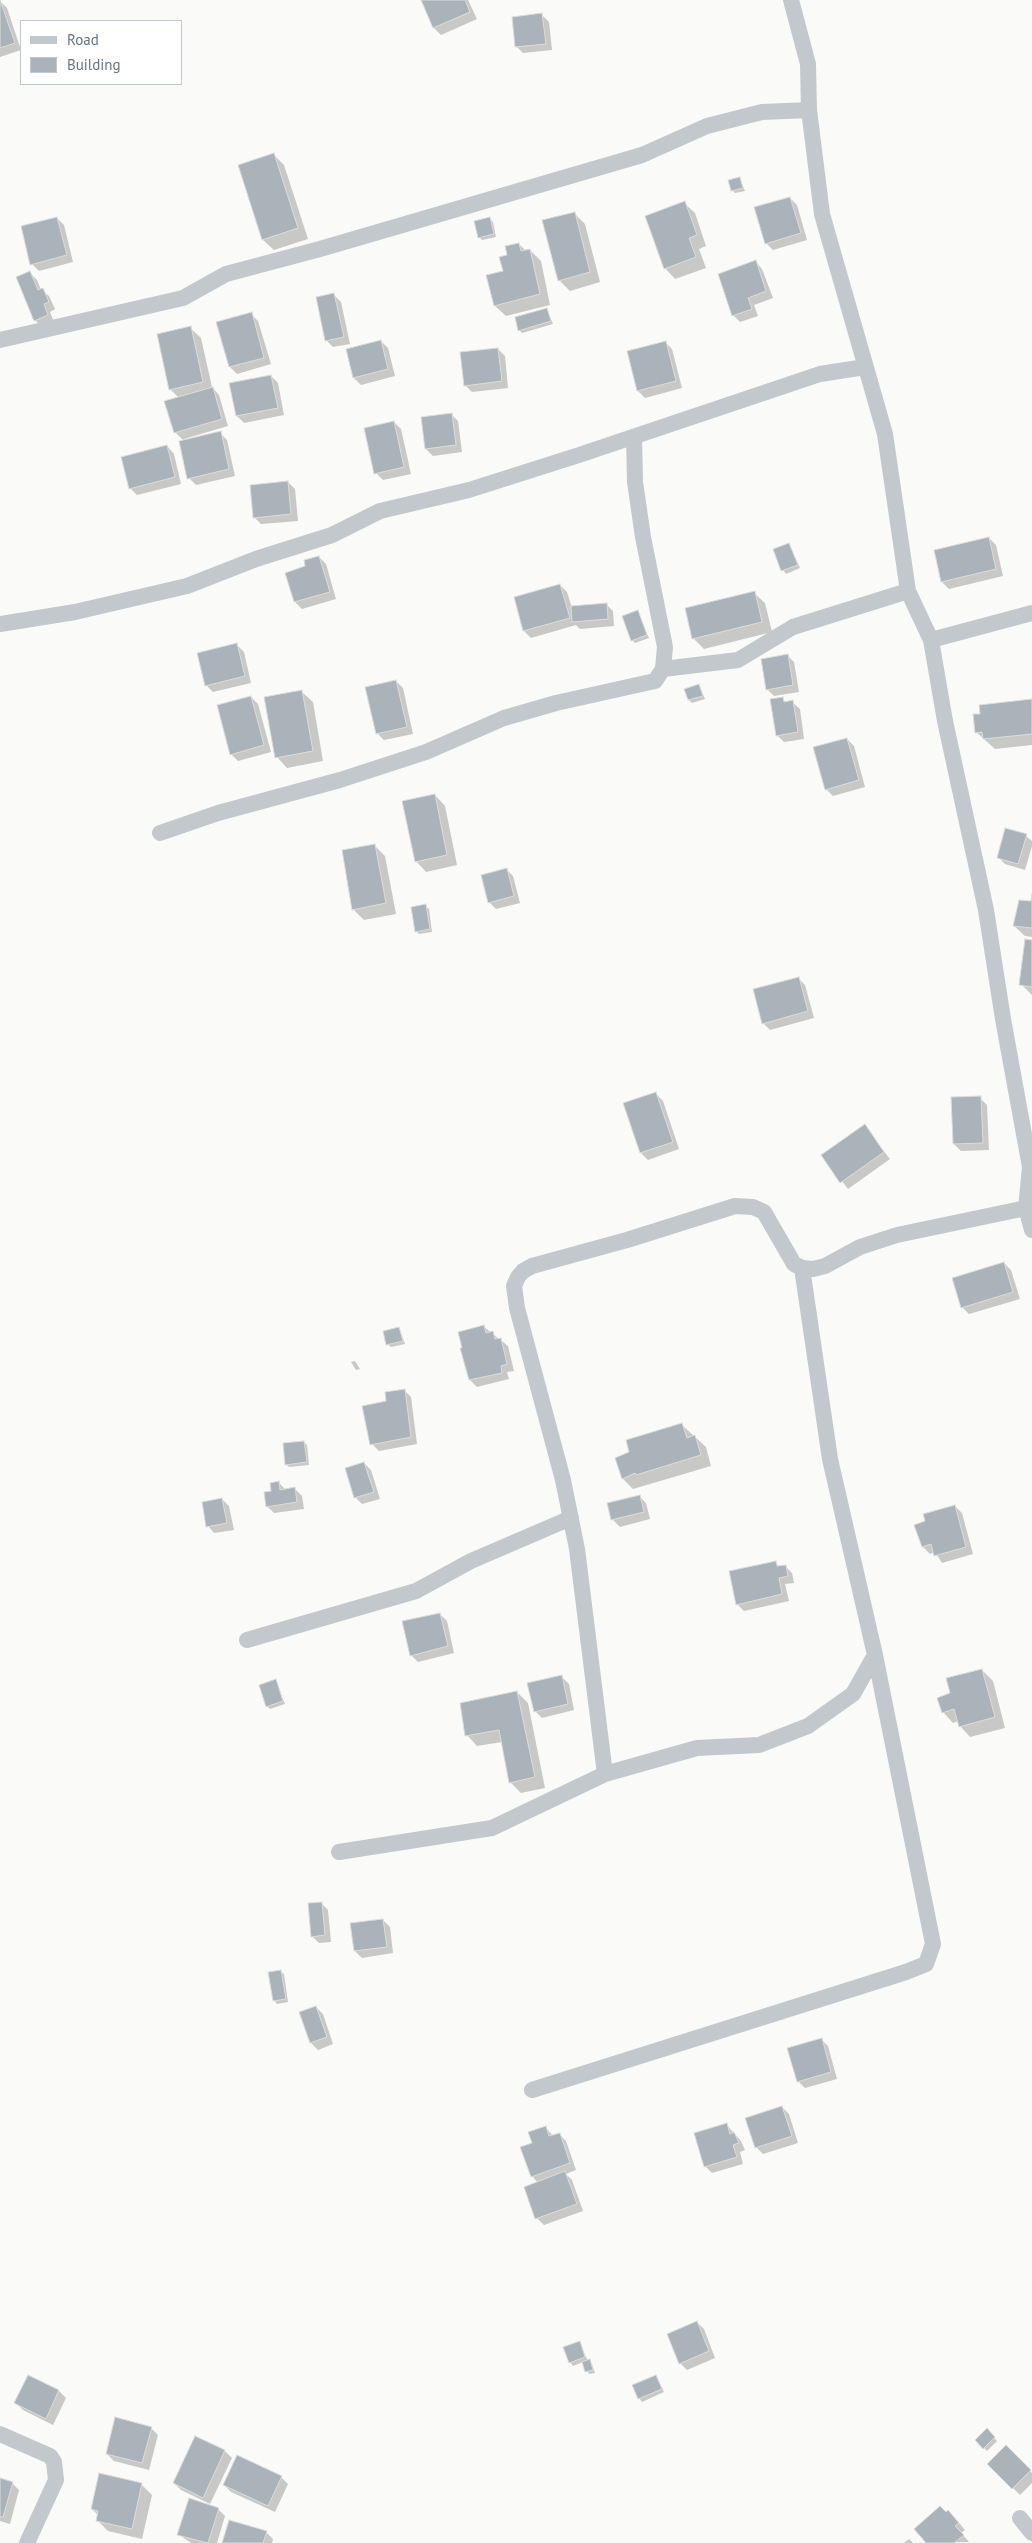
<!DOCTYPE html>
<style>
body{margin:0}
#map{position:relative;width:1032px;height:2543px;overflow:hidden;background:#fafaf8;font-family:"PT Sans",sans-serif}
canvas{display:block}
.legend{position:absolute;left:20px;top:20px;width:162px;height:65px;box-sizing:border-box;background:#fff;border:1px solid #c1c8cd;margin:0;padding:6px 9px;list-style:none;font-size:15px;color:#657683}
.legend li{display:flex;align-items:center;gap:10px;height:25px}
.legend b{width:25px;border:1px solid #c1c8cd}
</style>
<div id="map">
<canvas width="1032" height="2543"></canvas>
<ul class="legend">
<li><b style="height:6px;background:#c3c8cc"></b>Road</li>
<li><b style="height:14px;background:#aab3b9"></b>Building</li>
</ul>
</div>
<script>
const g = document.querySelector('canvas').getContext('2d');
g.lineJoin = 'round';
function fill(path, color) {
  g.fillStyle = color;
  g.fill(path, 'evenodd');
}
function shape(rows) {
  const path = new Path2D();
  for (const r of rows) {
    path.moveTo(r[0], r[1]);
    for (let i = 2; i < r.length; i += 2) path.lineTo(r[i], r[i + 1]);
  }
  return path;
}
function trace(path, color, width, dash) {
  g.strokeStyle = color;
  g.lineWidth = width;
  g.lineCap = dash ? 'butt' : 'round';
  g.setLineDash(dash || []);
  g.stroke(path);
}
fill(shape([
 [422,0,468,0,477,19,441,35,434,28],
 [0,1,7,8,21,50,0,57],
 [542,15,549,22,552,50,523,53,516,46],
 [273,154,284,165,308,239,274,250,263,240,239,165],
 [739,178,745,191,735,193,732,190],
 [790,198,797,205,807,240,773,250,766,243],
 [684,203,695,213,706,246,699,249,706,268,675,279,665,268],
 [574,213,585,224,600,282,570,291,559,280],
 [57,218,64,225,73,262,39,271,32,264],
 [490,219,493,222,496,237,482,240,479,237],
 [519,244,526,251,530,250,541,261,550,305,506,316,495,306,508,255],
 [756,262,762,269,773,298,754,305,758,316,740,322,733,315],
 [30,273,37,280,41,290,49,296,55,309,50,312,54,322,42,327,35,320],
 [334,295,341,302,350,344,333,347,326,340],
 [547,309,553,324,522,333,519,330],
 [251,314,258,321,271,364,237,374,230,367],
 [190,328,201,338,212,387,219,395,228,426,184,439,184,441,220,433,227,440,235,476,196,485,189,478,184,441,175,432,179,398,170,389],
 [381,341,388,348,395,376,361,385,354,378],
 [665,342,672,349,682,388,645,398,638,391,628,352],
 [498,349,505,356,508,388,472,392,465,385],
 [271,376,278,383,284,415,244,423,237,416],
 [451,414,458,421,462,452,433,456,426,449],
 [394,422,401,429,411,474,383,480,376,473],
 [167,446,174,454,181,484,137,495,130,488],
 [288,482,295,489,298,521,261,524,254,517],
 [989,538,996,545,1003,576,949,589,942,582],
 [789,544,800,568,786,574,783,570],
 [319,557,326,564,336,599,302,609,295,602,307,567],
 [560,585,567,592,572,608,606,604,613,611,614,626,580,629,576,625,531,638,524,631,515,598],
 [754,593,765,603,772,632,704,649,693,638],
 [637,612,649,638,635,643,632,640],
 [237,645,244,652,251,683,213,692,206,685],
 [787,655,794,662,799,692,774,696,767,689],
 [396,681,403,688,413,734,384,740,377,733],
 [699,685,705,699,692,703,689,700],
 [302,692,313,702,323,761,287,768,277,757],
 [251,697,258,704,271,752,238,761,231,754],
 [782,699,786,702,792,702,800,709,804,739,784,742,777,735],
 [1032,700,1032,745,995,749,976,732,981,715],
 [847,739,854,746,865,787,833,796,826,789],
 [435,795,445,806,457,865,426,872,416,861],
 [1026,836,1032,841,1032,846,1025,870,1005,864,998,857],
 [374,845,385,856,396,914,364,920,353,909],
 [506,869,513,876,520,903,496,909,489,902],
 [1032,902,1032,937,1025,936,1014,926],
 [426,906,429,909,432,932,419,934,416,931],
 [1032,941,1032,995,1021,984],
 [798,978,805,985,814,1018,770,1030,763,1023],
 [656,1094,663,1101,679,1149,648,1160,641,1153],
 [980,1098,987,1105,989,1150,961,1151,954,1144],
 [864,1126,890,1159,848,1189,822,1155],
 [1004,1263,1011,1270,1020,1299,969,1314,962,1307],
 [483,1326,508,1346,514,1371,507,1372,509,1379,477,1387,470,1380],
 [399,1328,405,1344,391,1347,387,1344],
 [355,1361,360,1369,356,1370,351,1362],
 [404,1390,411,1397,417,1444,379,1451,372,1444,388,1402],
 [682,1425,706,1447,711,1466,633,1489,623,1479,617,1458],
 [304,1442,307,1445,309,1465,289,1467,286,1464],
 [364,1463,371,1470,380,1499,362,1504,355,1497],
 [278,1482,285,1489,295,1489,302,1496,304,1509,274,1513,267,1506],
 [639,1496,646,1503,650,1519,620,1527,613,1520],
 [222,1499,229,1506,234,1530,214,1533,208,1526],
 [955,1506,962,1513,973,1554,942,1563,935,1552,930,1554,923,1547,916,1526],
 [775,1562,780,1567,785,1566,792,1573,794,1583,785,1584,789,1601,744,1611,737,1604],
 [440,1614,447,1621,454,1653,418,1662,411,1655],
 [982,1670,993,1681,1005,1728,970,1737,960,1726,959,1721,953,1723,943,1712,952,1694],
 [562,1677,569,1684,574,1710,542,1718,535,1711],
 [275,1681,285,1704,270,1709,267,1706],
 [517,1692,528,1703,545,1788,521,1793,510,1782,502,1742,477,1746,467,1735],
 [321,1903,328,1910,331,1942,319,1943,312,1936],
 [383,1920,390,1927,393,1953,362,1958,355,1951],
 [280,1971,284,1974,288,2002,277,2004,274,2000],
 [316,2007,323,2014,333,2044,318,2050,311,2043,301,2013],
 [821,2039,828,2046,837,2079,805,2088,798,2081],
 [782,2107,789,2114,798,2143,763,2154,756,2147],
 [726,2124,741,2141,745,2150,740,2152,743,2164,712,2173,705,2166],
 [546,2128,553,2136,559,2134,566,2141,576,2170,566,2174,572,2180,583,2211,544,2225,537,2218,538,2183,532,2176,533,2143],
 [697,2322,704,2329,715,2358,687,2370,680,2363],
 [579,2343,588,2361,592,2364,595,2373,589,2374,583,2362,573,2366,570,2362],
 [29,2376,59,2391,66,2398,53,2425,23,2410,16,2403],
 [656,2376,664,2392,642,2402,639,2398],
 [151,2428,158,2435,149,2470,114,2461,107,2454],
 [987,2430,997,2441,987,2451,977,2440],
 [196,2437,225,2451,232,2458,210,2504,181,2490,174,2483],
 [1006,2447,1032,2473,1032,2483,1020,2495,989,2464],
 [281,2477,288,2484,275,2512,231,2492,224,2485],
 [0,2479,12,2483,19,2490,10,2524,0,2521],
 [141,2484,152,2495,142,2539,108,2531,98,2521,99,2516,92,2509],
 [218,2509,225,2516,217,2543,191,2543,178,2534],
 [955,2518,965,2530,961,2533,969,2542,928,2543],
 [266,2532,273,2539,272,2543,224,2543],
 [909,2539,913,2543,904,2543]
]), '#0003');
const building = shape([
 [0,0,15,43,0,48,0,0],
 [421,0,465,0,470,12,433,28,421,0],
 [542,13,546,44,515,47,512,17,542,13],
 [274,153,298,228,262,240,238,165,274,153],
 [740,177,743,188,731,191,728,180,740,177],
 [790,197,801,233,765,244,754,207,790,197],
 [685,201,697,235,689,238,696,257,664,269,645,216,685,201],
 [575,212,590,272,558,281,542,220,575,212],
 [57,217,67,255,30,265,21,226,57,217],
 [490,217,494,234,478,238,474,221,490,217],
 [519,243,521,251,530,249,540,294,494,306,486,275,503,271,499,257,507,255,505,246,519,243],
 [756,260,766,291,748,298,752,309,732,316,718,274,756,260],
 [30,271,38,290,43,288,49,302,44,304,48,315,34,321,16,277,30,271],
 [334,293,344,337,325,341,316,297,334,293],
 [547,308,551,321,518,331,515,317,547,308],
 [252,312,264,358,229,367,216,322,252,312],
 [191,326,203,382,169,390,157,334,191,326],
 [381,340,388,369,353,378,346,349,381,340],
 [666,341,676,381,637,391,627,351,666,341],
 [498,348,502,381,464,386,460,352,498,348],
 [271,375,278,408,236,416,229,383,271,375],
 [213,387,222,419,174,433,164,401,213,387],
 [452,413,456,445,425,449,421,417,452,413],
 [394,421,404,467,374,474,364,428,394,421],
 [221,431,229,469,187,479,179,441,221,431],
 [167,445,175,477,129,489,121,457,167,445],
 [288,481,291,514,253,518,250,485,288,481],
 [989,537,996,569,941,582,934,550,989,537],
 [789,543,798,565,781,571,773,549,789,543],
 [319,556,330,592,294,602,285,573,305,566,304,560,319,556],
 [560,584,570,618,523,631,514,597,560,584],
 [755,591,762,622,692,639,685,608,755,591],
 [607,603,608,619,572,622,571,606,607,603],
 [638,610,647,635,631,641,622,616,638,610],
 [237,643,245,676,205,686,197,653,237,643],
 [788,654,793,685,766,690,761,659,788,654],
 [396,680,407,727,376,734,365,687,396,680],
 [699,684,703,696,688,700,684,689,699,684],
 [302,690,313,751,275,758,264,697,302,690],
 [251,696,264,745,230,755,217,705,251,696],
 [783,697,784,702,793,700,798,732,776,736,770,699,783,697],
 [1032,699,1032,734,983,739,982,732,975,733,973,714,980,714,979,705,1032,699],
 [847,738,859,780,825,790,813,747,847,738],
 [435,794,447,855,415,862,402,801,435,794],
 [1005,828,1027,834,1018,864,997,858,1005,828],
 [375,844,386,903,352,910,342,850,375,844],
 [507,868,514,896,488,903,481,875,507,868],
 [1032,894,1032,928,1013,926,1019,900,1031,901,1032,894],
 [426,904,430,929,415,932,411,907,426,904],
 [1025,939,1032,940,1032,987,1019,985,1025,939],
 [799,977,808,1011,762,1024,753,989,799,977],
 [656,1092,673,1142,640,1153,623,1103,656,1092],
 [981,1096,983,1143,953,1144,951,1097,981,1096],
 [865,1124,884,1152,840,1183,821,1155,865,1124],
 [1004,1262,1013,1292,961,1308,952,1278,1004,1262],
 [484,1325,486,1333,493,1331,495,1339,501,1338,507,1364,501,1366,502,1373,469,1380,460,1348,462,1348,458,1332,484,1325],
 [399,1327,403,1341,386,1345,383,1331,399,1327],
 [405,1389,411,1437,370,1445,362,1406,386,1401,385,1392,405,1389],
 [682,1423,687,1438,695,1435,701,1455,636,1475,635,1473,622,1479,615,1458,629,1452,626,1440,682,1423],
 [304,1441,307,1462,285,1465,283,1443,304,1441],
 [364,1462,374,1492,354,1498,345,1468,364,1462],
 [279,1481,280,1490,295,1487,297,1502,266,1507,264,1492,271,1491,270,1483,279,1481],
 [640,1495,644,1512,611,1520,607,1503,640,1495],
 [222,1498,227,1523,206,1527,202,1502,222,1498],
 [955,1505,966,1547,934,1556,931,1544,922,1547,914,1525,925,1521,923,1514,955,1505],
 [776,1561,777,1566,786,1565,788,1576,779,1578,782,1594,736,1605,729,1571,776,1561],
 [440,1613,448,1646,410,1656,402,1621,440,1613],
 [982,1669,995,1717,959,1727,954,1709,942,1713,937,1698,950,1693,946,1678,982,1669],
 [562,1675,568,1704,534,1712,527,1683,562,1675],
 [276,1679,283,1701,266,1707,259,1685,276,1679],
 [517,1691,535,1777,509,1783,499,1730,465,1736,460,1703,517,1691],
 [322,1902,325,1935,311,1937,308,1903,322,1902],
 [383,1919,387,1947,354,1951,350,1923,383,1919],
 [281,1970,286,1999,273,2001,268,1972,281,1970],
 [316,2006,327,2037,310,2043,299,2012,316,2006],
 [822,2038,831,2072,797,2082,787,2048,822,2038],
 [782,2106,792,2136,755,2148,745,2118,782,2106],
 [727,2123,730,2134,734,2132,739,2143,733,2145,737,2157,704,2167,694,2133,727,2123],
 [546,2126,549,2136,560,2133,570,2163,531,2177,520,2147,532,2143,528,2132,546,2126],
 [565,2171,577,2204,535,2219,524,2187,565,2171],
 [697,2321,709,2351,679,2364,667,2334,697,2321],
 [580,2341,585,2357,569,2363,563,2347,580,2341],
 [590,2359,593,2370,585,2372,582,2362,590,2359],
 [28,2375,59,2390,46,2419,14,2403,28,2375],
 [656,2375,662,2389,638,2399,632,2385,656,2375],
 [115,2417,152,2427,142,2463,106,2454,115,2417],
 [987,2428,995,2437,983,2449,975,2440,987,2428],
 [195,2436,225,2450,203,2498,173,2483,195,2436],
 [1006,2445,1031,2470,1012,2489,987,2464,1006,2445],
 [237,2455,282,2476,268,2506,223,2485,237,2455],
 [99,2473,142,2483,132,2529,96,2521,98,2511,91,2509,99,2473],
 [0,2478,13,2482,3,2517,0,2517,0,2478],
 [189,2498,219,2508,208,2543,177,2535,189,2498],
 [940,2506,946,2512,948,2510,959,2523,955,2526,964,2535,954,2543,926,2543,914,2529,940,2506],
 [229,2520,267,2531,263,2543,222,2543,229,2520]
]);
fill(building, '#aab3b9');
trace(building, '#dcdcda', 1);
trace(shape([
 [791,0,808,64,809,110,822,214,885,434,908,591,931,640,945,721,986,910,1003,1019,1030,1167,1026,1208,1032,1230],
 [0,340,183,298,226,274,320,249,642,155,707,126,762,112,809,110],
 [0,624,75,612,187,586,256,559,332,535,380,511,469,490,579,455,820,374,865,367],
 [931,640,1032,613],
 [663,669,738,660,793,627,908,591],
 [160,833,218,813,340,780,426,752,504,718,556,703,655,681,663,669,665,647,643,537,635,482,634,437],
 [247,1640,416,1591,471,1561,571,1518],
 [605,1774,577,1549,563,1480,517,1308,514,1286,518,1277,523,1271,532,1266,627,1240,735,1206,753,1207,764,1212,794,1264,802,1268,813,1269,825,1266,860,1247,897,1235,1026,1208],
 [339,1852,492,1828,605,1774,697,1748,759,1745,808,1726,853,1694,875,1655],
 [532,2090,906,1972,926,1964,933,1944,875,1655,830,1459,802,1268],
 [0,2434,50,2456,54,2462,56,2480,27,2543],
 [1020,2518,1032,2533]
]), '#c3c8cc', 16);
</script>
